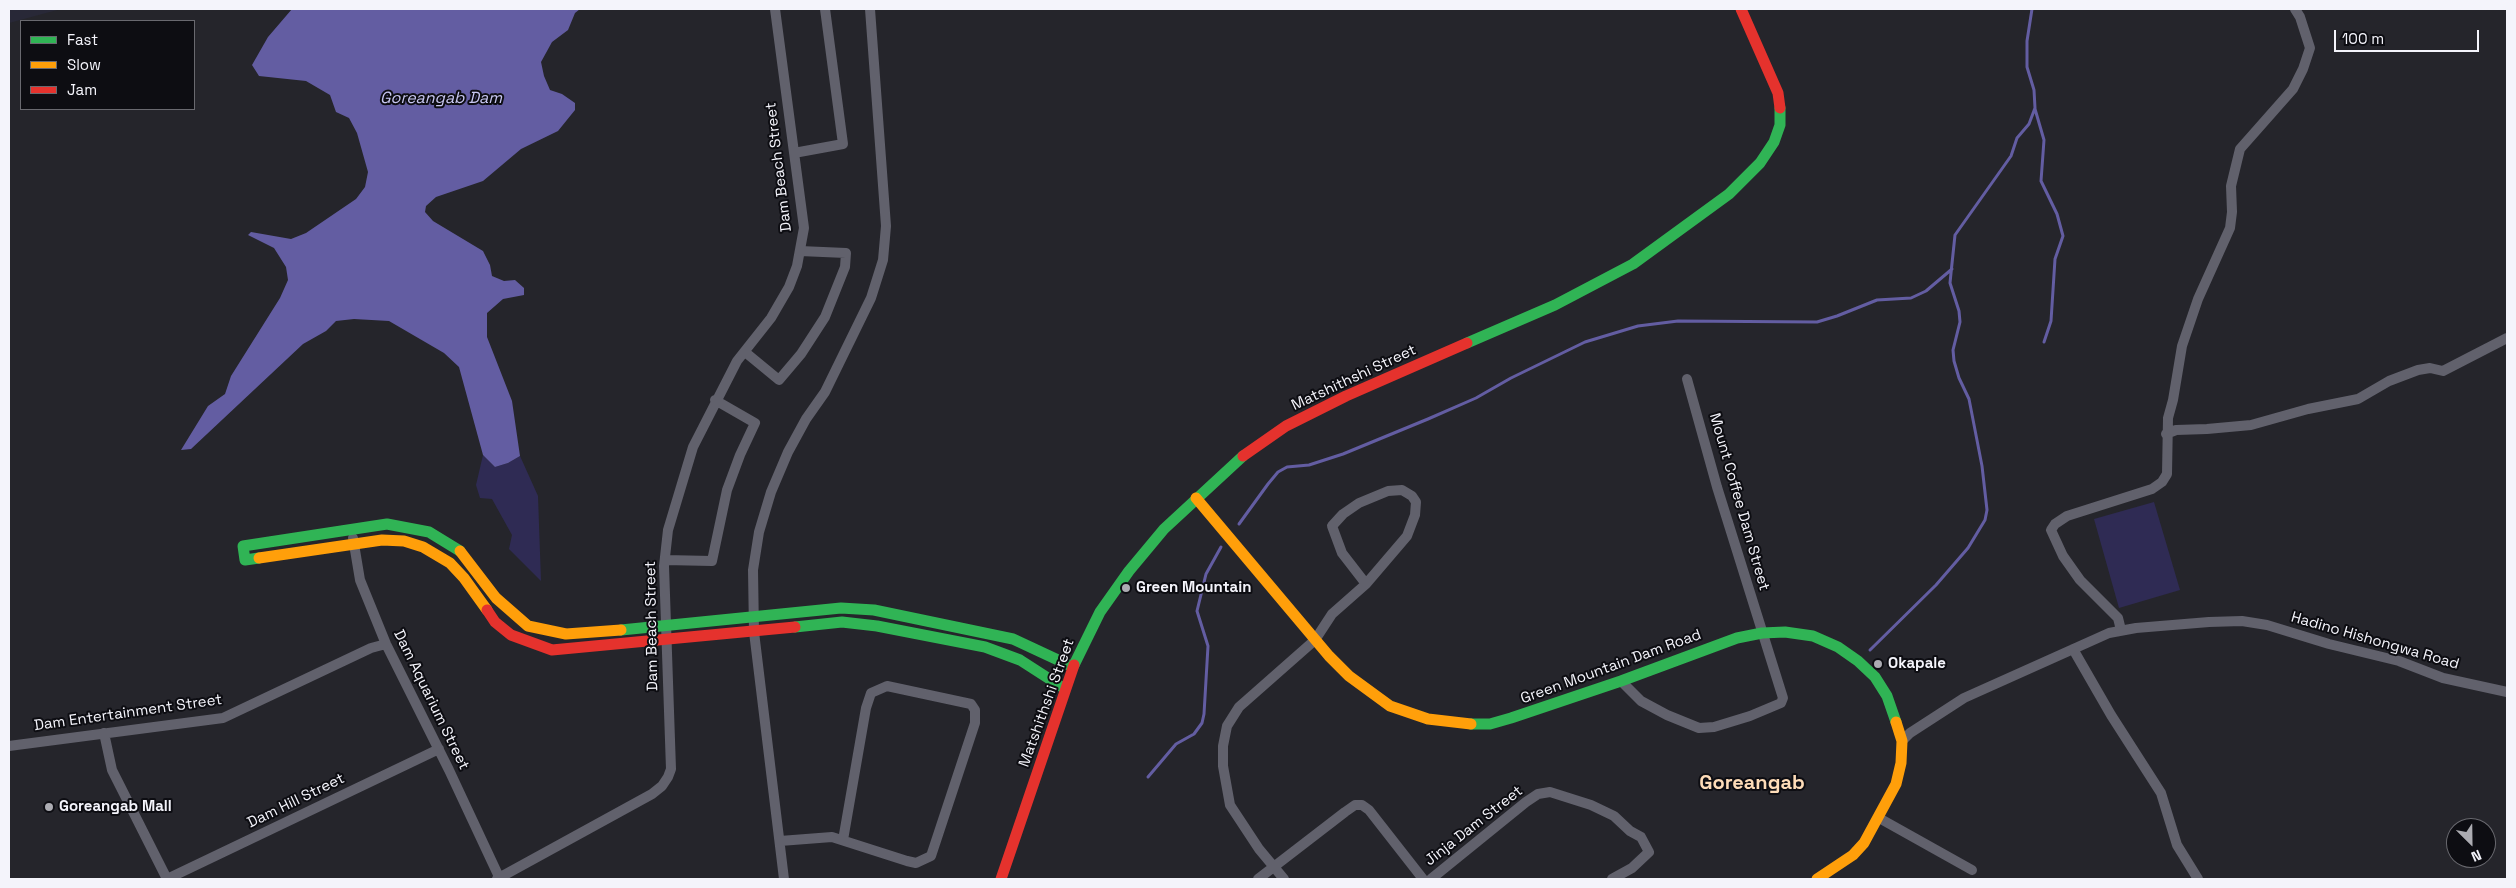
<!DOCTYPE html>
<style>
body{margin:0}
#map{position:relative;width:2516px;height:888px;overflow:hidden;background:#25252b;font-family:"Space Grotesk",sans-serif}
canvas{display:block}
.frame{position:absolute;inset:0;border:10px solid #f4f4fb;pointer-events:none}
.legend{position:absolute;left:20px;top:20px;width:175px;height:90px;box-sizing:border-box;background:#0d0d12;border:1px solid #69696f;margin:0;padding:6px 9px;list-style:none;font-size:15px;color:#f4f4fb}
.legend li{display:flex;align-items:center;gap:10px;height:25px}
.legend b{width:25px;border:1px solid #69696f}
.north{position:absolute;left:2446px;top:818px;width:50px;height:50px;box-sizing:border-box;background:#0d0d12;border:1px solid #69696f;border-radius:50%;rotate:157deg;font-size:14px;font-weight:700;line-height:20px;text-align:center;color:#f4f4fb}
.north::after{content:'';display:block;margin:auto;width:18px;height:22px;background:#acacb2;clip-path:polygon(50% 0,100% 100%,50% 72%,0 100%)}
.scale{position:absolute;left:2334px;top:30px;width:145px;height:22px;box-sizing:border-box;border:2px solid #f4f4fb;border-top:0;padding-left:6px;font-size:15px;line-height:18px;white-space:nowrap;color:#f4f4fb;-webkit-text-stroke:4px #0d0d12;paint-order:stroke}
</style>
<div id="map">
<canvas width="2516" height="888"></canvas>
<div class="frame"></div>
<ul class="legend">
<li><b style="height:6px;background:#30b455"></b>Fast</li>
<li><b style="height:6px;background:#ff9f0a"></b>Slow</li>
<li><b style="height:6px;background:#e5322d"></b>Jam</li>
</ul>
<div class="north">N</div>
<div class="scale">100 m</div>
</div>
<script>
const g = document.querySelector('canvas').getContext('2d');
g.lineJoin = 'round';
function fill(path, color) {
  g.fillStyle = color;
  g.fill(path, 'evenodd');
}
function shape(rows) {
  const path = new Path2D();
  for (const r of rows) {
    path.moveTo(r[0], r[1]);
    for (let i = 2; i < r.length; i += 2) path.lineTo(r[i], r[i + 1]);
  }
  return path;
}
function trace(path, color, width, dash) {
  g.strokeStyle = color;
  g.lineWidth = width;
  g.lineCap = dash ? 'butt' : 'round';
  g.setLineDash(dash || []);
  g.stroke(path);
}
function write(font, color, halo, rows, align = 'center') {
  g.font = font + ' "Space Grotesk",sans-serif';
  g.lineWidth = 4;
  g.setLineDash([]);
  g.textBaseline = 'middle';
  g.strokeStyle = halo;
  g.fillStyle = color;
  for (const [text, x, y, turn = 0] of rows) {
    g.save();
    g.translate(x, y);
    g.rotate((+turn || 0) * Math.PI / 180);
    g.textAlign = isNaN(turn) ? turn : align;
    if (halo) g.strokeText(text, 0, 0);
    g.fillText(text, 0, 0);
    g.restore();
  }
}
fill(shape([
 [9,9,61,9,9,23]
]), '#282837');
fill(shape([
 [483,455,495,467,508,463,520,456,538,496,541,581,509,549,512,535,492,499,480,498,476,485],
 [2154,502,2180,590,2119,608,2094,519]
]), '#2f2b54');
fill(shape([
 [292,9,580,9,575,13,568,30,552,42,541,62,544,76,550,90,562,94,575,103,575,110,558,131,521,149,483,181,436,197,426,206,425,212,433,221,483,251,490,265,492,276,504,281,515,280,524,288,524,295,503,299,487,313,487,337,512,401,520,456,508,463,495,467,483,455,459,367,444,353,389,321,354,319,336,321,326,331,303,344,191,449,181,450,208,406,225,394,231,376,280,298,288,280,286,267,274,248,248,235,251,232,291,239,306,233,356,199,365,187,368,172,357,133,349,118,336,112,330,95,306,81,259,76,252,65,268,37]
]), '#635da2');
trace(shape([
 [2035,109,2044,140,2041,181,2057,214,2063,236,2055,259,2051,321,2044,342],
 [1239,524,1268,484,1278,472,1287,467,1309,465,1343,454,1428,419,1476,398,1511,378,1585,342,1638,326,1678,321,1817,322,1837,316,1877,300,1911,298,1926,291,1952,269],
 [1870,650,1936,585,1968,548,1985,520,1987,510,1982,466,1969,399,1959,378,1954,361,1953,350,1960,322,1959,311,1950,283,1951,273,1955,235,2011,156,2017,138,2029,124,2035,108,2034,90,2027,67,2027,41,2032,9],
 [1148,777,1176,744,1194,734,1202,723,1204,714,1208,646,1197,611,1206,574,1221,547]
]), '#635da2', 3);
trace(shape([
 [794,153,843,144,825,9],
 [745,352,779,380,801,354,825,317,845,267,846,253,800,251],
 [2166,434,2176,430,2207,429,2251,425,2308,409,2358,399,2389,381,2418,370,2430,368,2443,371,2507,338],
 [353,538,360,580,386,644,449,770,500,879],
 [665,560,712,561,727,490,740,455,755,423,715,400],
 [2121,630,2118,618,2080,580,2063,556,2051,530,2055,524,2067,516,2152,489,2162,482,2167,474,2168,418,2173,400,2182,346,2198,299,2230,228,2232,212,2231,186,2240,149,2293,89,2303,69,2310,48,2300,17,2295,9],
 [2073,649,2111,715,2161,793,2177,845,2198,879],
 [1621,681,1641,701,1667,715,1699,728,1714,727,1750,716,1781,703,1783,698,1717,487,1687,379],
 [104,733,112,770,167,879],
 [1902,741,1910,733,1964,698,2109,633,2136,628,2209,622,2242,621,2267,625,2329,644,2399,661,2443,678,2507,692],
 [9,746,223,718,371,648,386,644],
 [1879,818,1972,870],
 [780,841,832,837,907,861,916,863,931,856,975,723,975,710,971,704,887,686,871,693,866,708,843,840],
 [167,879,439,749],
 [497,879,652,794,662,786,668,777,671,769,664,566,668,530,693,447,737,361,771,318,789,287,797,266,804,228,775,9],
 [784,879,754,632,753,570,759,532,771,492,788,452,806,419,825,392,871,298,883,260,886,226,870,9],
 [1258,879,1345,812,1355,805,1362,805,1369,810,1423,879],
 [1284,879,1259,849,1230,805,1223,766,1223,746,1227,726,1239,707,1315,640,1332,614,1366,584,1407,536,1415,515,1416,502,1412,496,1402,490,1388,491,1359,503,1343,514,1332,526,1342,553,1366,584],
 [1431,879,1526,802,1538,794,1550,792,1591,805,1614,816,1630,831,1641,837,1649,852,1632,868,1612,879]
]), '#61616c', 10);
trace(shape([
 [1467,343,1555,305,1633,264,1729,194,1760,163,1774,142,1780,125,1780,108],
 [259,558,245,560,243,546,387,524,429,532,460,551],
 [795,627,842,622,877,626,985,647,1020,660,1065,689],
 [621,630,841,608,874,610,1013,639,1073,667],
 [1074,665,1100,612,1129,571,1164,529,1243,456],
 [1471,724,1490,724,1511,718,1621,681,1737,638,1762,633,1785,632,1813,636,1838,647,1858,661,1875,677,1887,696,1896,722]
]), '#30b455', 11);
trace(shape([
 [1196,498,1329,656,1349,676,1390,706,1428,719,1471,724],
 [460,551,496,598,528,626,566,634,621,630],
 [259,558,382,540,404,541,423,547,450,563,464,578,487,610],
 [1817,879,1853,855,1864,843,1896,784,1901,763,1902,741,1896,722]
]), '#ff9f0a', 11);
trace(shape([
 [1741,9,1778,93,1780,108],
 [1243,456,1286,426,1346,396,1467,343],
 [487,610,495,622,511,635,552,650,795,627],
 [1001,879,1074,665]
]), '#e5322d', 11);
for (const [x, y, r, color] of [
 [1126,588,5,"#acacb2"],
 [1878,664,5,"#acacb2"],
 [49,807,5,"#acacb2"]
]) {
  const dot = new Path2D();
  dot.arc(x, y, r, 0, 2 * Math.PI);
  g.fillStyle = color;
  g.fill(dot);
  trace(dot, '#0d0d12', 2);
}
write('15px', '#f4f4fb', '#0d0d12', [
 ["Dam Beach Street",779,167,-97],
 ["Matshithshi Street",1354,378,-25],
 ["Mount Coffee Dam Street",1739,502,74],
 ["Dam Beach Street",652,626,-91],
 ["Hadino Hishongwa Road",2375,641,16],
 ["Green Mountain Dam Road",1611,667,-20],
 ["Dam Aquarium Street",431,700,64],
 ["Matshithshi Street",1047,703,-70],
 ["Dam Entertainment Street",128,713,-8],
 ["Dam Hill Street",296,801,-26],
 ["Jinja Dam Street",1474,826,-38]
]);
write('bold 15px', '#f4f4fb', '#0d0d12', [
 ["Green Mountain",1136,588],
 ["Okapale",1888,664],
 ["Goreangab Mall",59,807]
], 'left');
write('italic 16px', '#c8c7f1', '#0d0d12', [
 ["Goreangab Dam",441,99]
]);
write('bold 20px', '#fedcb8', '#0d0d12', [
 ["Goreangab",1752,784]
]);
</script>
